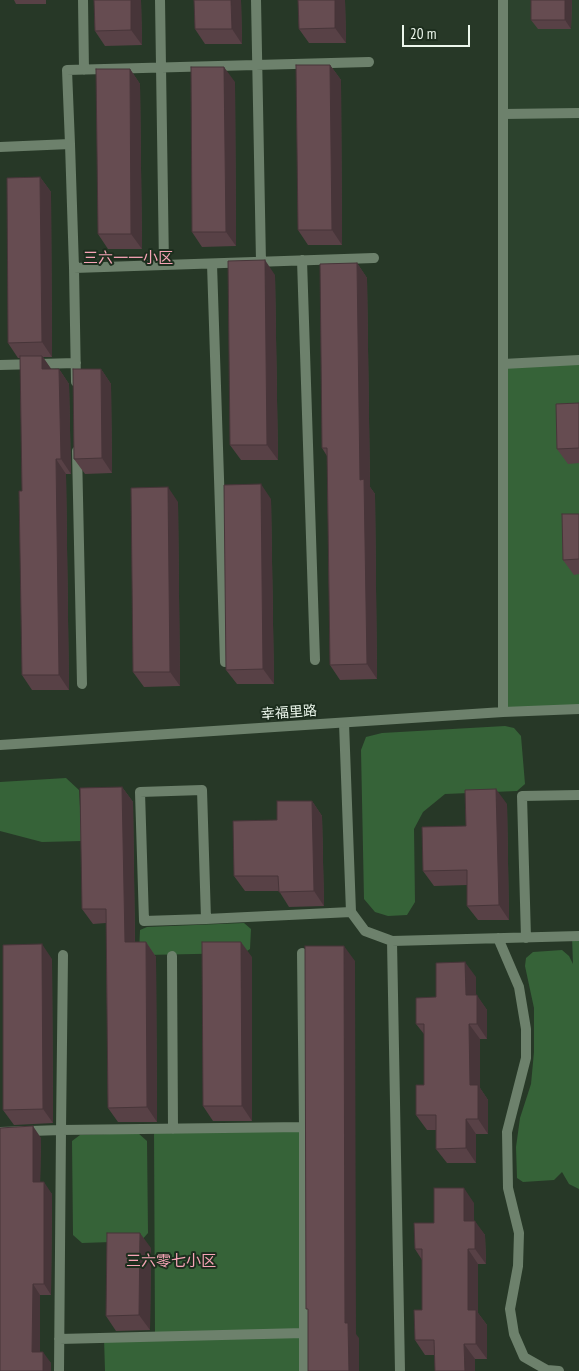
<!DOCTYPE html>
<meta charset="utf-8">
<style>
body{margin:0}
#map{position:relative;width:579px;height:1371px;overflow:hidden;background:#273827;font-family:"PT Sans Narrow",sans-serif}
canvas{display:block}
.scale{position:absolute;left:402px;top:25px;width:68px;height:22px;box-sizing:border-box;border:2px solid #ecf7ec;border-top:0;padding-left:6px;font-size:15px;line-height:18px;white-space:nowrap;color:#ecf7ec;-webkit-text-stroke:4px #1d2e1e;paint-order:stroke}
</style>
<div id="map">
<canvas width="579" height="1371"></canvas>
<div class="scale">20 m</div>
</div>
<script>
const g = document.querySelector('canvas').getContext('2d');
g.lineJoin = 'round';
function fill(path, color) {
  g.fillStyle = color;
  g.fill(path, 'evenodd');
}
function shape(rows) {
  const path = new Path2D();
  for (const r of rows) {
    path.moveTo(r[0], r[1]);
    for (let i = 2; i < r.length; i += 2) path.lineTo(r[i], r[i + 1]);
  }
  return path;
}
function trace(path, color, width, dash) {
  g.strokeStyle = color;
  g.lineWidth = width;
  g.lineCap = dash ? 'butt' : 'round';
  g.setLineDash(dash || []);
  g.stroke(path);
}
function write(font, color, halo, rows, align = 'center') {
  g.font = font + ' "PT Sans Narrow","Noto Sans SC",sans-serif';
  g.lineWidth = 4;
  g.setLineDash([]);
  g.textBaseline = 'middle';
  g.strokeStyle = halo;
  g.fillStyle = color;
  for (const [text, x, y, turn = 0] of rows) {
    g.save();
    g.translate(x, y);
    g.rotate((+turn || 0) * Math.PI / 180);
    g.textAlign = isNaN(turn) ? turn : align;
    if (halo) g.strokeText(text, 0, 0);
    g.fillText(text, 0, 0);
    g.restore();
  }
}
fill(shape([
 [503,0,579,0,579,360,503,364]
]), '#2c422d');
fill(shape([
 [579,360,579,709,503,712,503,364],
 [505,726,514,728,521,736,525,784,517,791,445,794,423,812,414,829,415,902,407,915,388,916,375,912,364,899,361,750,366,737,382,733],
 [66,778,79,790,82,841,42,842,0,831,0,782],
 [244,923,251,929,250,949,244,953,145,955,139,952,140,930,147,927],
 [572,936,579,936,579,1189,569,1184,562,1172,554,1180,523,1182,517,1178,516,1147,520,1118,531,1084,534,1052,534,1008,525,966,526,958,533,952,562,950,569,956,573,964],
 [304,1127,304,1371,105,1371,104,1338,155,1336,154,1129],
 [138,1133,147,1141,148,1233,141,1241,82,1243,73,1235,72,1141,80,1135]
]), '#366338');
trace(shape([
 [83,0,84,70],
 [160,0,164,265],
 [256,0,261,262],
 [503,114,579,113],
 [70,144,67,70,369,62],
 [0,147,70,144,74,268,374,258],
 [302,260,315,660],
 [212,264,225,662],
 [74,268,76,382],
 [503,364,579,360],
 [0,365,76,363],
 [77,451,82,684],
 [344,723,351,912,365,931,392,941,400,1371],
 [206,919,202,790,140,792,144,921,206,919,351,912],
 [498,938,519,987,526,1029,526,1058,507,1132,508,1188,519,1233,518,1266,510,1309,514,1334,524,1357,547,1370,559,1371],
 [526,938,522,796,579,795],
 [392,941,579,936],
 [302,953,304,1127],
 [172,956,173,1129],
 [0,1132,61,1130,63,955],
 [59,1339,304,1333],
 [59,1371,61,1130,304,1127,304,1371]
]), '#6d816c', 10);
trace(shape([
 [503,712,503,0],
 [0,745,503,712,579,709]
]), '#6d816c', 10);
fill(shape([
 [14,0,46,0,46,4,16,4],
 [94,0,141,0,142,45,105,46,95,31],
 [241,0,242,44,205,44,195,29],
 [298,0,345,0,346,43,309,43,299,29],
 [572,0,571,29,538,29,531,20],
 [330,65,341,80,342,245,308,245,298,230],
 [130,69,140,84,142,249,108,249,98,234],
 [235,82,236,246,202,247,192,232],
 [40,177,51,192,52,357,43,357,51,369,59,369,69,384,71,474,66,474,69,690,32,690,22,675,22,491,20,358,18,358,8,343],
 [357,263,367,278,370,487,375,494,377,679,340,680,330,665,327,456,322,448],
 [275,275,278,460,241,460,230,445],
 [101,369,111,384,112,473,85,474,74,459],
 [579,403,579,463,568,464,557,449],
 [271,499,274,684,237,684,226,670],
 [178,502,180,686,144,687,133,672],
 [579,514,579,574,574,575,563,560],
 [122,787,133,802,135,942,146,942,156,957,157,1122,118,1122,108,1108,106,923,93,924,82,909],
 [312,801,322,816,324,906,289,907,279,891,245,891,234,876,277,820],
 [507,804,509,920,478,920,467,906,467,885,434,886,423,871,466,826],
 [252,957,252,1121,213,1121,203,1106],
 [52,959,53,1123,14,1125,3,1110],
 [476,977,476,995,487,1010,487,1039,480,1039,480,1088,488,1100,488,1134,476,1134,476,1163,447,1163,436,1149,436,1130,427,1130,416,1115,424,1085,424,1034,416,1024,436,997],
 [41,1138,40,1182,52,1194,51,1295,40,1295,40,1352,51,1363,51,1371,0,1371],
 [474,1203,474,1221,485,1235,486,1264,478,1264,478,1313,487,1325,487,1359,475,1359,435,1355,425,1355,415,1340,422,1310,422,1260,415,1249,434,1223],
 [151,1248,150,1330,116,1331,106,1316]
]), '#584146');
fill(shape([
 [131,0,141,0,142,45,131,30],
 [231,0,241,0,242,44,232,29],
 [335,0,345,0,346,43,335,28],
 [565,0,572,0,571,29,565,20],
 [330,65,341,80,342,245,332,230],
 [224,67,235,82,236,246,226,232],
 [130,69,140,84,142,249,131,234],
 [40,177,51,192,52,357,42,342],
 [265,260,275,275,278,460,267,445],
 [357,263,367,278,370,487,375,494,377,679,367,664,360,480],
 [42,356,52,370,42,369],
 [59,369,69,384,71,474,61,459],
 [101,369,111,384,112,473,102,458],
 [56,459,66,474,69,690,59,675],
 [261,484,271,499,274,684,263,669],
 [168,487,178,502,180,686,170,672],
 [122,787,133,802,135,957,125,942],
 [496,789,507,804,509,920,499,905],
 [312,801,322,816,324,906,314,891],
 [146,942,156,957,157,1122,147,1107],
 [241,942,252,957,252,1121,242,1106],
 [42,944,52,959,53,1123,43,1109],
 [344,946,355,961,356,1334,359,1338,359,1371,349,1371,345,1323],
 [465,962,476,977,476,1010,466,995],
 [477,995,487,1010,487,1039,477,1024],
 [469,1024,480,1039,480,1088,488,1100,488,1134,478,1119,470,1085],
 [466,1119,476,1134,476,1163,466,1148],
 [33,1126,41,1138,40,1193,33,1182],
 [44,1182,52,1194,51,1295,44,1284],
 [464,1188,474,1203,474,1236,464,1221],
 [475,1221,485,1235,486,1264,475,1249],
 [140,1233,151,1248,150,1330,139,1315],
 [468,1249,478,1264,478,1313,487,1325,487,1359,476,1344,468,1310],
 [33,1284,40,1295,40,1363,32,1352],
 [464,1344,475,1359,475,1371,465,1371],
 [43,1352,51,1363,51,1371,43,1371]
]), '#473539');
const building = shape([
 [94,0,131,0,131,30,95,31,94,0],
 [194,0,231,0,232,29,195,29,194,0],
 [298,0,335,0,335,28,299,29,298,0],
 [531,0,565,0,565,20,531,20,531,0],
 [296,65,330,65,332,230,298,230,296,65],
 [191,67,224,67,226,232,192,232,191,67],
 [96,69,130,69,131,234,98,234,96,69],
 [40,177,42,342,8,343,7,178,40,177],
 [265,260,267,445,230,445,228,261,265,260],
 [357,263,360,480,364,479,367,664,330,665,327,448,322,448,320,264,357,263],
 [20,356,42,356,42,369,59,369,61,459,56,459,59,675,22,675,19,491,22,491,20,356],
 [73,369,101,369,102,458,74,459,73,369],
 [579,403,579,448,557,449,556,404,579,403],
 [261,484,263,669,226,670,224,485,261,484],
 [168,487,170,672,133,672,131,488,168,487],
 [562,514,579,514,579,559,563,560,562,514],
 [122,787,125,942,146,942,147,1107,108,1108,106,909,82,909,80,788,122,787],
 [496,789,499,905,467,906,467,870,423,871,422,827,466,826,465,790,496,789],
 [277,801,312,801,314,891,279,892,278,876,234,876,233,821,277,820,277,801],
 [202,942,241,942,242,1106,203,1106,202,942],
 [42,944,43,1109,3,1110,3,945,42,944],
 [305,946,344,946,345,1323,348,1323,349,1371,308,1371,308,1309,306,1309,305,946],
 [465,962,466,995,477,995,477,1024,469,1024,470,1085,478,1085,478,1119,466,1119,466,1148,436,1149,436,1115,416,1115,416,1085,424,1085,424,1024,416,1024,416,998,436,997,436,963,465,962],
 [33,1126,33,1182,44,1182,44,1284,33,1284,32,1352,43,1352,43,1371,0,1371,0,1128,33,1126],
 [434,1188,464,1188,464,1221,475,1221,475,1249,468,1249,468,1310,476,1310,476,1344,464,1344,465,1371,435,1371,434,1340,415,1340,414,1310,422,1310,422,1249,415,1249,414,1223,434,1223,434,1188],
 [107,1233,140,1233,139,1315,106,1316,107,1233]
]);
fill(building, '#664c51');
trace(building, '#473539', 1);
write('14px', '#ecf7ec', '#1d2e1e', [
 ["幸福里路",289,713,-4]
]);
write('15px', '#f7a4b6', '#1d2e1e', [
 ["三六一一小区",128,259],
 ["三六零七小区",171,1262]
]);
</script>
